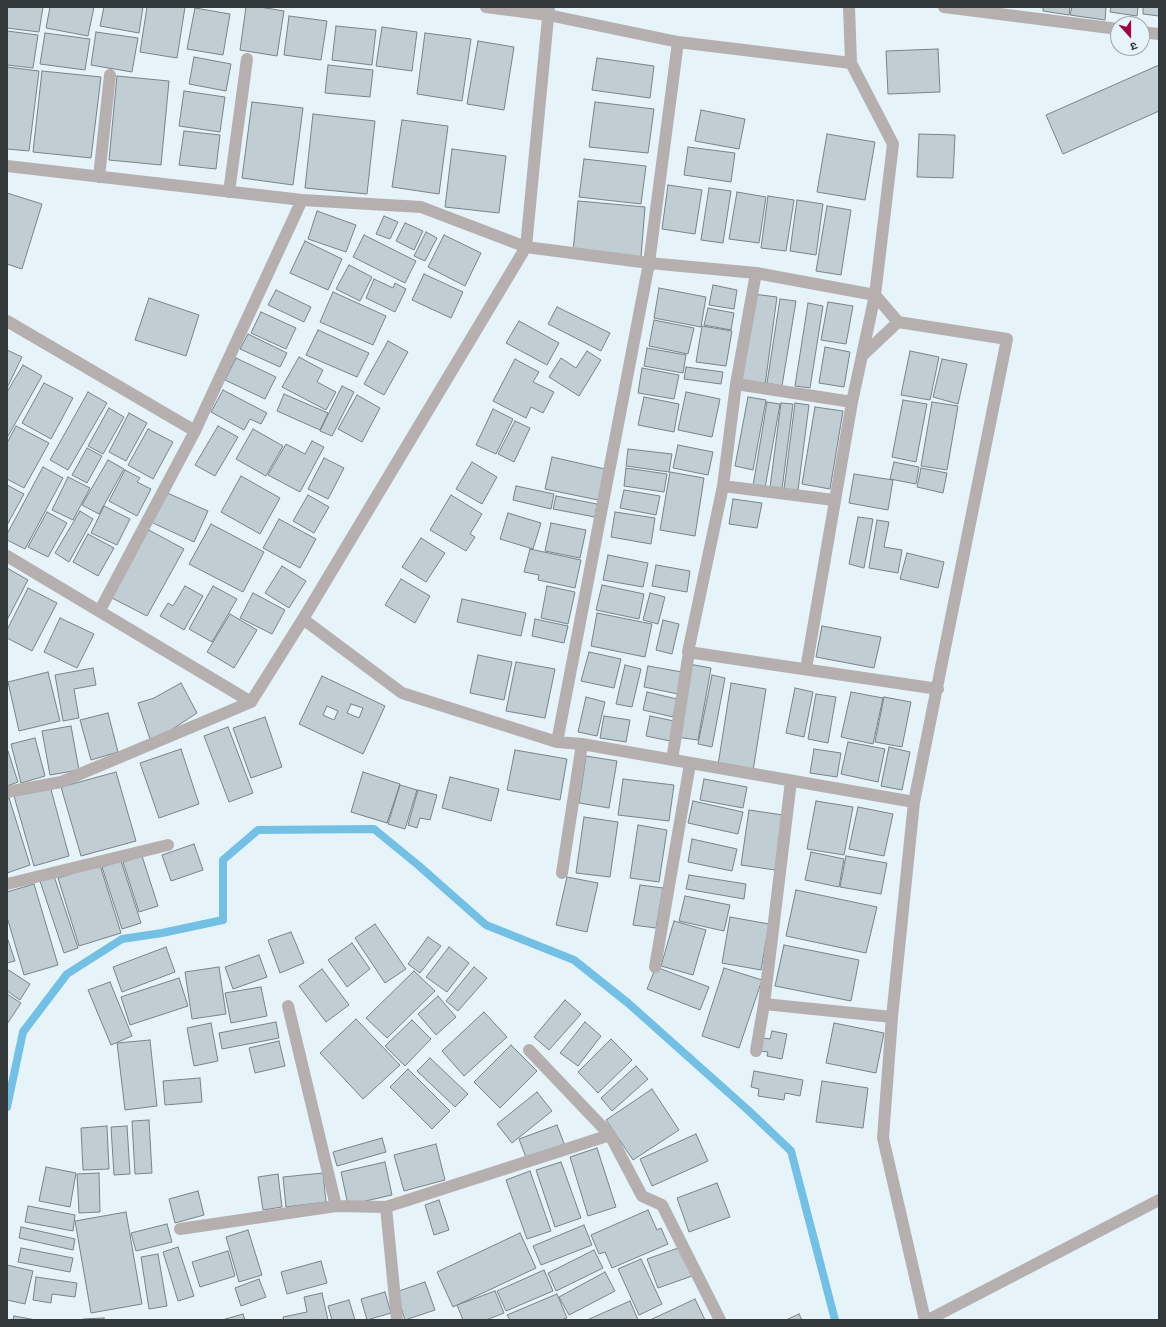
<!DOCTYPE html>
<meta charset="utf-8">
<style>
body{margin:0}
#map{position:relative;width:1166px;height:1327px;overflow:hidden;background:#e6f3f9;font-family:Quicksand,"Noto Sans Devanagari",sans-serif}
canvas{display:block}
.frame{position:absolute;inset:0;border:8px solid #34393b;pointer-events:none}
.north{position:absolute;left:1110px;top:16px;width:40px;height:40px;box-sizing:border-box;background:#e6f3f9;border:1px solid #9fa9ad;border-radius:50%;rotate:159deg;font-size:11px;font-weight:700;line-height:16px;text-align:center;color:#34393b}
.north::after{content:'';display:block;margin:auto;width:14px;height:18px;background:#a10543;clip-path:polygon(50% 0,100% 100%,50% 72%,0 100%)}
</style>
<div id="map">
<canvas width="1166" height="1327"></canvas>
<div class="frame"></div>
<div class="north">उ</div>
</div>
<script>
const g = document.querySelector('canvas').getContext('2d');
g.lineJoin = 'round';
function shape(rows) {
  const path = new Path2D();
  for (const r of rows) {
    path.moveTo(r[0], r[1]);
    for (let i = 2; i < r.length; i += 2) path.lineTo(r[i], r[i + 1]);
  }
  return path;
}
function trace(path, color, width, dash) {
  g.strokeStyle = color;
  g.lineWidth = width;
  g.lineCap = dash ? 'butt' : 'round';
  g.setLineDash(dash || []);
  g.stroke(path);
}
function fill(path, color) {
  g.fillStyle = color;
  g.fill(path, 'evenodd');
}
trace(shape([
 [7,1107,23,1032,67,974,122,939,162,933,223,920,223,860,258,830,374,829,418,865,486,925,574,960,628,1003,749,1111,791,1151,835,1320]
]), '#73c0e4', 8);
const building = shape([
 [7,7,43,7,39,32,7,28,7,7],
 [50,7,94,7,88,36,46,28,50,7],
 [104,7,143,7,139,33,100,26,104,7],
 [147,7,185,7,177,58,140,52,147,7],
 [246,7,260,7,284,11,277,56,240,50,246,7],
 [1043,7,1070,7,1069,15,1043,11,1043,7],
 [1072,7,1106,7,1105,20,1070,15,1072,7],
 [1111,7,1138,7,1137,16,1110,12,1111,7],
 [1143,7,1159,7,1159,16,1143,14,1143,7],
 [195,8,230,14,223,55,187,49,195,8],
 [289,16,327,21,321,60,284,55,289,16],
 [336,26,376,30,372,65,332,60,336,26],
 [382,27,417,32,412,71,376,66,382,27],
 [7,31,38,35,33,68,7,65,7,31],
 [96,32,138,38,132,72,91,65,96,32],
 [45,33,90,39,85,70,40,64,45,33],
 [425,33,471,39,462,101,417,94,425,33],
 [478,41,514,47,504,110,467,104,478,41],
 [938,49,940,92,888,94,886,51,938,49],
 [194,57,231,64,226,91,189,84,194,57],
 [597,58,654,66,650,98,592,90,597,58],
 [328,65,373,70,370,97,325,93,328,65],
 [1159,65,1159,111,1063,154,1046,115,1159,65],
 [7,67,39,71,29,151,7,149,7,67],
 [42,71,101,77,91,158,33,152,42,71],
 [117,76,169,81,161,165,109,160,117,76],
 [184,91,225,97,220,132,179,126,184,91],
 [252,102,303,108,293,185,242,178,252,102],
 [595,102,654,109,648,153,589,147,595,102],
 [701,110,745,119,739,149,695,141,701,110],
 [313,114,375,121,367,194,305,188,313,114],
 [402,120,448,126,439,194,392,187,402,120],
 [184,131,220,135,216,169,179,165,184,131],
 [827,134,875,142,865,200,817,192,827,134],
 [919,134,955,135,953,178,917,177,919,134],
 [688,147,735,153,731,182,684,175,688,147],
 [452,149,506,156,499,213,445,207,452,149],
 [584,159,646,166,641,204,579,197,584,159],
 [668,185,702,190,695,234,662,229,668,185],
 [709,188,731,191,723,243,701,240,709,188],
 [737,192,766,197,759,243,729,239,737,192],
 [7,193,42,204,22,269,7,264,7,193],
 [768,196,794,200,786,251,761,248,768,196],
 [797,200,823,204,816,255,790,251,797,200],
 [578,201,645,207,641,257,573,251,578,201],
 [827,206,851,210,841,275,816,271,827,206],
 [317,211,356,225,346,252,308,239,317,211],
 [384,216,398,222,390,239,376,234,384,216],
 [405,223,423,231,414,250,396,241,405,223],
 [426,232,437,238,425,261,414,256,426,232],
 [364,235,416,261,405,283,353,257,364,235],
 [444,235,481,253,465,286,428,267,444,235],
 [305,241,342,259,328,290,290,273,305,241],
 [349,265,372,277,360,301,336,289,349,265],
 [424,274,463,292,451,318,412,300,424,274],
 [374,279,393,288,395,283,406,289,395,312,366,298,374,279],
 [713,285,737,290,734,309,709,305,713,285],
 [659,288,706,297,701,327,654,318,659,288],
 [276,290,311,307,304,322,268,305,276,290],
 [333,292,386,316,373,345,320,322,333,292],
 [753,294,777,297,765,385,741,382,753,294],
 [149,298,199,315,186,356,135,340,149,298],
 [780,299,796,301,782,386,767,383,780,299],
 [828,302,853,306,846,344,821,340,828,302],
 [808,303,823,306,810,388,795,386,808,303],
 [557,307,610,333,601,351,548,324,557,307],
 [708,308,734,313,731,330,704,325,708,308],
 [261,312,296,328,286,349,251,333,261,312],
 [654,320,694,328,688,354,649,346,654,320],
 [519,321,559,343,547,365,506,343,519,321],
 [702,326,732,331,726,366,696,362,702,326],
 [318,330,369,353,357,377,306,355,318,330],
 [248,334,287,353,280,367,240,349,248,334],
 [388,341,408,352,384,395,364,384,388,341],
 [825,347,850,352,844,387,819,383,825,347],
 [647,348,686,355,683,373,644,366,647,348],
 [7,350,22,357,7,388,7,350],
 [587,351,601,360,579,396,549,377,561,358,576,368,587,351],
 [910,351,939,357,930,400,901,395,910,351],
 [299,357,323,370,317,382,336,392,326,410,282,387,299,357],
 [236,358,276,377,265,399,225,380,236,358],
 [515,359,539,372,533,382,554,392,543,413,531,407,526,418,493,401,515,359],
 [942,359,967,364,958,404,933,397,942,359],
 [23,365,42,376,7,438,7,392,23,365],
 [686,367,723,372,721,384,684,379,686,367],
 [642,368,679,375,674,399,638,393,642,368],
 [44,383,73,398,51,439,22,423,44,383],
 [342,386,354,392,332,436,320,431,342,386],
 [223,390,267,413,261,424,250,419,244,430,211,412,223,390],
 [88,392,107,403,68,470,50,460,88,392],
 [686,392,720,399,712,437,678,430,686,392],
 [284,394,328,413,320,430,277,411,284,394],
 [357,395,380,408,362,442,338,429,357,395],
 [644,397,679,404,674,432,638,425,644,397],
 [748,397,766,400,753,470,735,466,748,397],
 [903,400,927,404,916,462,892,457,903,400],
 [767,402,780,404,765,488,753,486,767,402],
 [932,402,958,406,947,470,921,466,932,402],
 [781,403,793,404,782,489,770,487,781,403],
 [795,403,809,405,798,490,784,489,795,403],
 [815,407,843,411,830,489,802,484,815,407],
 [109,408,124,417,103,454,88,446,109,408],
 [493,409,513,419,496,454,476,445,493,409],
 [129,413,147,423,126,461,109,452,129,413],
 [515,421,530,428,514,462,498,454,515,421],
 [16,426,49,443,24,488,7,479,7,443,16,426],
 [218,426,238,437,215,476,195,465,218,426],
 [148,429,173,442,153,479,128,465,148,429],
 [253,429,283,446,266,476,236,459,253,429],
 [312,441,324,447,300,492,268,475,286,444,305,454,312,441],
 [678,445,713,452,708,475,673,468,678,445],
 [87,448,102,456,87,483,72,475,87,448],
 [628,449,672,454,669,472,626,466,628,449],
 [552,457,605,469,598,500,545,489,552,457],
 [324,458,344,468,328,499,308,489,324,458],
 [108,460,124,469,99,514,82,505,108,460],
 [472,462,497,477,482,504,456,489,472,462],
 [894,462,919,467,916,484,890,479,894,462],
 [43,467,63,478,25,549,7,540,7,534,43,467],
 [626,468,667,474,664,492,624,486,626,468],
 [921,468,947,473,943,493,917,487,921,468],
 [125,470,140,478,137,482,151,489,137,516,109,501,125,470],
 [670,472,704,478,695,536,660,530,670,472],
 [854,474,893,480,888,510,849,503,854,474],
 [241,476,280,498,260,534,221,512,241,476],
 [68,477,90,488,73,520,52,510,68,477],
 [7,485,24,494,7,525,7,485],
 [516,486,554,494,551,509,513,500,516,486],
 [624,490,660,496,656,515,620,508,624,490],
 [165,492,208,511,194,542,151,522,165,492],
 [308,495,329,507,314,533,293,521,308,495],
 [451,495,482,514,470,534,475,537,466,551,430,530,451,495],
 [556,496,597,504,595,517,553,509,556,496],
 [733,499,762,503,757,528,729,524,733,499],
 [104,506,130,519,117,545,91,533,104,506],
 [80,511,93,519,69,562,55,553,80,511],
 [47,512,67,523,48,557,28,547,47,512],
 [615,512,655,518,651,544,611,537,615,512],
 [508,513,541,523,533,549,500,539,508,513],
 [858,517,873,519,864,568,849,564,858,517],
 [279,519,316,539,300,568,263,548,279,519],
 [877,520,889,522,884,547,902,550,898,573,869,568,877,520],
 [551,523,586,530,580,558,545,551,551,523],
 [211,524,264,552,243,592,189,564,211,524],
 [147,529,184,549,147,616,110,597,147,529],
 [88,534,114,548,98,576,73,562,88,534],
 [421,538,445,553,426,582,402,567,421,538],
 [530,549,581,560,575,588,538,580,539,575,524,572,530,549],
 [907,553,944,562,938,588,900,579,907,553],
 [608,555,648,563,643,587,603,580,608,555],
 [656,565,690,571,687,592,652,586,656,565],
 [282,566,306,581,289,608,265,593,282,566],
 [7,568,28,580,7,620,7,568],
 [401,579,430,596,415,623,385,605,401,579],
 [602,585,644,594,639,619,596,610,602,585],
 [185,586,203,596,184,630,160,616,168,603,173,606,185,586],
 [213,586,237,599,212,642,189,629,213,586],
 [547,586,575,592,568,624,541,618,547,586],
 [28,588,57,603,32,651,7,638,7,630,28,588],
 [253,593,285,610,272,634,240,618,253,593],
 [650,593,665,597,658,624,643,620,650,593],
 [462,599,526,613,521,636,457,622,462,599],
 [597,613,652,624,645,657,591,646,597,613],
 [230,614,257,630,234,668,207,652,230,614],
 [60,618,94,634,77,668,44,652,60,618],
 [535,619,568,626,564,643,532,636,535,619],
 [663,620,679,624,672,654,656,650,663,620],
 [822,626,881,637,874,668,816,657,822,626],
 [589,652,621,659,614,688,581,681,589,652],
 [478,655,512,662,504,700,470,693,478,655],
 [516,662,555,669,545,718,506,711,516,662],
 [689,664,711,668,698,740,676,737,689,664],
 [625,665,641,669,632,707,616,704,625,665],
 [648,666,682,672,678,694,644,687,648,666],
 [93,668,96,685,74,689,79,718,63,721,55,675,93,668],
 [48,672,60,721,19,731,8,682,48,672],
 [712,675,725,678,712,747,698,744,712,675],
 [322,676,385,706,363,754,299,724,322,676],
 [351,704,363,708,359,718,347,713,351,704],
 [327,706,338,711,334,720,323,715,327,706],
 [181,683,197,713,168,732,150,739,138,703,154,698,181,683],
 [731,683,766,689,753,771,718,765,731,683],
 [795,688,813,692,804,737,786,733,795,688],
 [647,692,677,699,673,717,643,710,647,692],
 [851,692,883,698,873,744,841,737,851,692],
 [816,694,836,697,828,743,808,739,816,694],
 [586,697,605,702,597,736,578,732,586,697],
 [884,697,911,702,902,747,875,742,884,697],
 [108,713,118,752,91,760,80,720,108,713],
 [604,716,630,720,626,742,600,738,604,716],
 [650,716,674,721,670,741,646,736,650,716],
 [265,717,282,767,251,778,233,728,265,717],
 [71,726,79,770,50,775,42,731,71,726],
 [228,727,253,793,229,802,204,736,228,727],
 [35,738,45,776,21,783,11,744,35,738],
 [848,742,885,749,878,782,841,774,848,742],
 [889,747,910,752,902,790,881,786,889,747],
 [7,748,18,782,7,786,7,748],
 [181,749,199,804,159,818,140,763,181,749],
 [814,749,841,753,837,777,810,773,814,749],
 [515,750,567,759,560,800,507,790,515,750],
 [586,756,617,761,609,808,579,803,586,756],
 [116,772,136,841,81,856,61,787,116,772],
 [363,772,400,784,387,823,351,812,363,772],
 [450,777,499,789,491,821,442,808,450,777],
 [623,779,674,785,669,821,618,815,623,779],
 [704,779,747,787,743,808,700,800,704,779],
 [400,785,417,790,405,829,388,824,400,785],
 [50,786,69,856,34,866,14,796,50,786],
 [418,790,437,795,430,820,420,818,417,828,408,825,418,790],
 [9,798,30,865,7,873,7,799,9,798],
 [693,801,743,812,738,834,688,823,693,801],
 [816,801,853,807,844,855,807,849,816,801],
 [858,807,893,814,884,856,849,849,858,807],
 [749,810,783,815,775,870,741,865,749,810],
 [584,817,618,822,610,877,576,873,584,817],
 [638,825,667,830,659,882,630,878,638,825],
 [692,839,737,849,732,871,688,862,692,839],
 [194,844,203,870,171,881,162,855,194,844],
 [811,852,844,859,839,887,805,880,811,852],
 [142,856,158,906,139,912,123,862,142,856],
 [846,856,887,863,881,894,840,887,846,856],
 [121,861,141,923,122,929,102,867,121,861],
 [100,865,121,933,79,946,58,878,100,865],
 [689,875,746,884,744,899,686,889,689,875],
 [54,876,78,948,64,953,40,881,54,876],
 [567,877,598,883,587,932,556,925,567,877],
 [34,884,58,965,24,975,7,917,7,892,34,884],
 [640,885,663,888,656,928,633,925,640,885],
 [796,890,877,907,866,953,786,936,796,890],
 [685,896,730,905,724,931,679,921,685,896],
 [730,917,769,924,761,970,722,963,730,917],
 [674,921,706,930,693,975,661,966,674,921],
 [375,924,406,969,385,983,355,938,375,924],
 [291,932,304,963,280,973,268,940,291,932],
 [7,937,15,961,7,963,7,937],
 [428,937,441,946,420,973,408,964,428,937],
 [352,943,370,969,347,987,328,960,352,943],
 [784,945,859,960,851,1001,775,986,784,945],
 [166,947,175,972,122,992,113,967,166,947],
 [449,947,469,963,447,992,426,977,449,947],
 [259,955,267,977,233,989,225,967,259,955],
 [219,967,226,1014,192,1019,185,972,219,967],
 [474,967,487,978,458,1011,446,1001,474,967],
 [656,967,709,987,700,1010,647,989,656,967],
 [724,968,762,980,739,1048,702,1036,724,968],
 [7,969,30,984,20,1000,7,991,7,969],
 [322,969,349,1005,326,1022,299,986,322,969],
 [414,971,435,991,387,1038,366,1018,414,971],
 [179,978,188,1006,130,1025,121,997,179,978],
 [110,982,132,1036,111,1045,88,990,110,982],
 [261,987,267,1016,231,1023,225,993,261,987],
 [7,994,21,1003,7,1024,7,994],
 [438,996,456,1017,436,1035,418,1014,438,996],
 [565,1000,581,1014,549,1050,534,1037,565,1000],
 [484,1012,507,1037,464,1076,442,1051,484,1012],
 [356,1019,400,1065,363,1099,320,1053,356,1019],
 [412,1020,431,1039,405,1066,385,1046,412,1020],
 [276,1022,279,1038,222,1049,219,1033,276,1022],
 [585,1022,601,1036,578,1066,560,1053,585,1022],
 [211,1023,218,1061,194,1066,187,1028,211,1023],
 [834,1023,884,1033,876,1073,826,1063,834,1023],
 [772,1031,787,1034,782,1059,767,1056,768,1052,760,1051,763,1038,770,1039,772,1031],
 [611,1039,632,1060,598,1093,578,1072,611,1039],
 [150,1040,157,1106,125,1110,117,1043,150,1040],
 [279,1041,285,1066,255,1073,249,1048,279,1041],
 [511,1045,537,1071,500,1108,474,1082,511,1045],
 [430,1058,468,1094,455,1107,417,1071,430,1058],
 [636,1066,648,1079,612,1111,601,1098,636,1066],
 [408,1069,450,1111,432,1129,390,1087,408,1069],
 [754,1071,803,1080,800,1096,785,1093,784,1100,758,1096,759,1089,751,1087,754,1071],
 [200,1078,202,1102,165,1105,163,1081,200,1078],
 [822,1081,868,1088,863,1128,816,1122,822,1081],
 [652,1089,679,1130,633,1160,606,1120,652,1089],
 [537,1092,552,1111,512,1143,497,1124,537,1092],
 [149,1120,152,1173,135,1174,132,1121,149,1120],
 [557,1125,565,1146,527,1160,519,1139,557,1125],
 [107,1126,109,1169,83,1170,81,1128,107,1126],
 [127,1126,130,1174,114,1175,111,1127,127,1126],
 [696,1134,708,1161,652,1186,640,1159,696,1134],
 [382,1138,386,1152,337,1166,333,1152,382,1138],
 [436,1144,445,1180,404,1191,394,1155,436,1144],
 [597,1148,616,1207,588,1216,570,1157,597,1148],
 [385,1162,392,1195,348,1205,341,1172,385,1162],
 [561,1162,581,1218,555,1227,536,1170,561,1162],
 [46,1167,76,1173,70,1207,39,1201,46,1167],
 [530,1171,551,1231,527,1239,506,1180,530,1171],
 [99,1173,100,1212,79,1213,77,1174,99,1173],
 [323,1173,326,1202,286,1207,283,1177,323,1173],
 [278,1174,282,1207,263,1210,258,1177,278,1174],
 [717,1183,730,1217,689,1232,677,1198,717,1183],
 [198,1191,204,1215,175,1223,169,1199,198,1191],
 [439,1200,449,1230,434,1235,425,1205,439,1200],
 [28,1206,75,1215,73,1231,25,1222,28,1206],
 [648,1210,657,1230,661,1228,668,1244,612,1268,605,1252,599,1254,591,1235,648,1210],
 [126,1212,142,1304,91,1313,75,1221,126,1212],
 [167,1224,172,1242,136,1251,131,1233,167,1224],
 [584,1225,592,1245,541,1265,533,1246,584,1225],
 [21,1227,75,1239,73,1250,19,1238,21,1227],
 [248,1230,262,1275,239,1282,226,1237,248,1230],
 [520,1233,536,1268,453,1307,437,1272,520,1233],
 [178,1247,194,1296,178,1301,163,1252,178,1247],
 [681,1247,692,1276,658,1288,647,1259,681,1247],
 [21,1248,73,1258,70,1272,18,1262,21,1248],
 [594,1250,603,1268,556,1291,548,1273,594,1250],
 [228,1251,235,1276,200,1287,192,1262,228,1251],
 [158,1254,167,1306,149,1309,141,1257,158,1254],
 [641,1259,662,1304,639,1315,618,1269,641,1259],
 [321,1261,327,1283,287,1294,281,1272,321,1261],
 [7,1265,33,1271,25,1304,7,1300,7,1265],
 [544,1270,553,1291,506,1311,497,1291,544,1270],
 [605,1272,615,1291,569,1315,559,1297,605,1272],
 [36,1277,77,1283,75,1297,52,1294,51,1303,33,1300,36,1277],
 [259,1279,266,1297,241,1306,235,1288,259,1279],
 [425,1282,435,1310,405,1320,396,1292,425,1282],
 [495,1291,504,1313,486,1320,463,1320,457,1305,495,1291],
 [385,1292,391,1313,367,1320,361,1299,385,1292],
 [322,1293,328,1320,284,1320,283,1317,307,1312,304,1297,322,1293],
 [557,1294,567,1318,561,1320,510,1320,507,1315,557,1294],
 [695,1299,705,1320,650,1320,695,1299],
 [349,1300,355,1320,332,1320,328,1306,349,1300],
 [630,1301,638,1320,587,1320,630,1301],
 [243,1314,245,1320,222,1320,243,1314],
 [799,1314,802,1320,786,1320,799,1314],
 [14,1316,36,1320,13,1320,14,1316],
 [104,1318,104,1320,83,1320,83,1319,104,1318]
]);
fill(building, '#c0cdd3');
trace(building, '#778389', 1);
trace(shape([
 [486,7,548,15,678,42,851,63],
 [944,7,1118,29],
 [1142,32,1159,34],
 [7,166,302,200,421,207,526,247,649,263,756,273,875,295,898,322,1007,339,914,802,892,1017,883,1138,925,1320],
 [99,177,110,75],
 [229,192,247,59],
 [756,273,736,384,723,486,688,652,938,689],
 [7,321,195,431],
 [862,356,898,322],
 [736,384,852,402],
 [723,486,834,500],
 [7,556,251,702],
 [100,610,195,431,302,200],
 [303,619,402,693,557,742,582,744,914,802],
 [806,669,852,402,875,295,893,144,851,63,849,7],
 [557,742,649,263,678,42],
 [672,760,689,652],
 [7,792,61,782,251,702,303,619,526,247,549,7],
 [562,873,582,744],
 [7,884,168,845],
 [655,967,690,764],
 [764,1004,892,1017],
 [288,1006,336,1206],
 [529,1050,610,1135,642,1196,662,1205,720,1320],
 [756,1051,764,1004,791,781],
 [386,1207,397,1320],
 [180,1229,336,1206,386,1207,610,1135],
 [928,1320,1159,1200]
]), '#b6afb0', 12);
</script>
